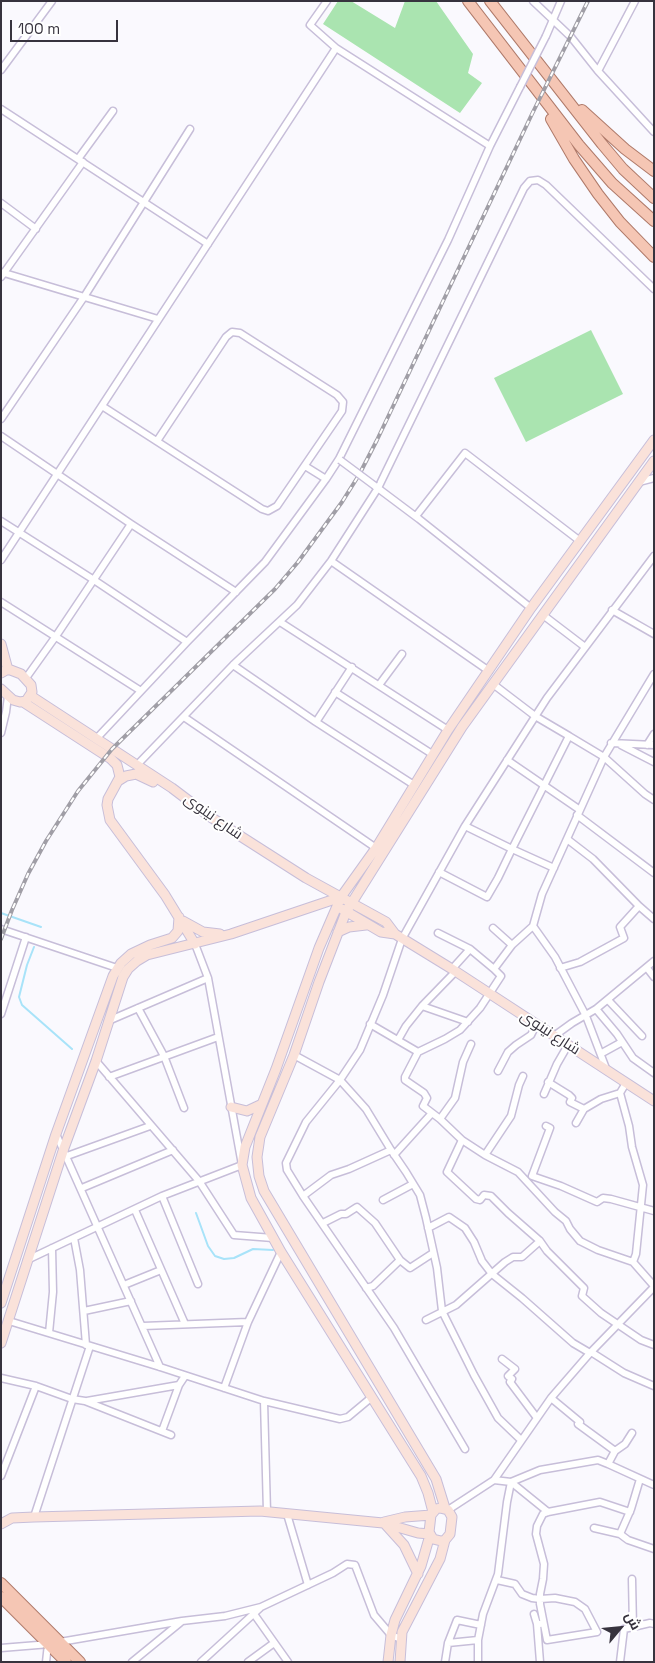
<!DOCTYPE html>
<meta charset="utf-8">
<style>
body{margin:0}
#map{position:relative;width:655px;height:1663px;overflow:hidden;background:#faf9fe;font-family:"Space Grotesk",Cairo,sans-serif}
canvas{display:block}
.frame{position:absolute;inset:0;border:2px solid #37333e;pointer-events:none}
.north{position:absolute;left:595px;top:1603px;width:50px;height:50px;-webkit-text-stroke:4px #fff;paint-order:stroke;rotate:62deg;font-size:14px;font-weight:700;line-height:20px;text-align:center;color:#37333e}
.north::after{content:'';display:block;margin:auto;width:18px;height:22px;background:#37333e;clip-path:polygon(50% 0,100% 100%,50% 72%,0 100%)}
.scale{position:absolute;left:10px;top:20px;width:108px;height:22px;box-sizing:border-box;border:2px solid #37333e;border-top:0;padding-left:6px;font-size:15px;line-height:18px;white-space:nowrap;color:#37333e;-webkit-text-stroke:4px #fff;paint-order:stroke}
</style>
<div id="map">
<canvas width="655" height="1663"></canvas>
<div class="frame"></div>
<div class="north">ش</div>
<div class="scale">100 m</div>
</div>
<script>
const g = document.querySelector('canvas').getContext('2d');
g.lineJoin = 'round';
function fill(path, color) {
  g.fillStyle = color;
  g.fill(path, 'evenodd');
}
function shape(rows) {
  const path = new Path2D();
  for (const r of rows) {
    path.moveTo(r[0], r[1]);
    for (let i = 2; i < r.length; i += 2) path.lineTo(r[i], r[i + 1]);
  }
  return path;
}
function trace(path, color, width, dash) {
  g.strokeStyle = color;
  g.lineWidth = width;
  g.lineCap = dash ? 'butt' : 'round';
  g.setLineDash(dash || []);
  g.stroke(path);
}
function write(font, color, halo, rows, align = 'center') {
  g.font = font + ' "Space Grotesk",Cairo,sans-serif';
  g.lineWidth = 4;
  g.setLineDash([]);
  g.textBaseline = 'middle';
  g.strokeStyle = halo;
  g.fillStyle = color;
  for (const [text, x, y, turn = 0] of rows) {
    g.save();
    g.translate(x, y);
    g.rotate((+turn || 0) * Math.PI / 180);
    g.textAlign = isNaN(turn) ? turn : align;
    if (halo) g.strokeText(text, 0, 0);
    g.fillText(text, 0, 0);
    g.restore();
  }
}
fill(shape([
 [338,1,351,1,395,28,405,1,436,1,473,54,468,73,482,83,460,113,323,24],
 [591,330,623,394,526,442,494,378]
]), '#aae4b0');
trace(shape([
 [1,913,41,927],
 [34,947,27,965,19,997,22,1005,72,1049],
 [196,1213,208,1246,215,1256,224,1259,234,1258,253,1249,273,1250]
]), '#a8e3f9', 2);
const minor = shape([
 [327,1,310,25,336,48,490,146],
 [533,1,571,37,598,71,654,132],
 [546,36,561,1],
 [1,70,52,1],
 [598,71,635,1],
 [1,109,208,244],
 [78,159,113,111],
 [1,203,36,229],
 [1,272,158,319],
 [1,277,83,162],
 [102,406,262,509,268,511,277,506,342,411,343,402,337,395,240,333,232,332,226,337,157,441],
 [1,419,84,297,190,129],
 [1,436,131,524,236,592],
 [305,466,326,479],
 [639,482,654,478],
 [375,486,419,519,531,608],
 [416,516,465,453,580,541],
 [1,521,94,580,187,642],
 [1,560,336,48],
 [331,561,489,671],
 [1,602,141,691],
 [612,610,654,634],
 [543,615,585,647],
 [280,622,448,730],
 [233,665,316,722,414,785],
 [26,678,56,636,131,524],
 [379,685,402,654],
 [335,692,432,754],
 [184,717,376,848],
 [316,722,352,667],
 [1,733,6,712,8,696],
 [569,736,604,757,645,794,654,800],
 [96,739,187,642,265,562,326,479,339,459,448,240,490,146,520,87],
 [611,743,654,745],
 [621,745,654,762],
 [647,745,654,734],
 [507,760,580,810],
 [137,765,233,665,297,605,331,561,378,488,524,188,530,181,538,180,546,185,654,289],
 [577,815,654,873],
 [465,826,512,849,569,736,535,716,493,684],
 [567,839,593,859,639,906],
 [439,872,487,897,498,878,512,849,554,868],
 [493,928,512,945],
 [1,929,117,968],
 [438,933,470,949],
 [560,968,580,962,624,938,620,927,639,906,654,919],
 [647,968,654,977],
 [452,969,470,949,494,969],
 [456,971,422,1006,468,1022],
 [608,1000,642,1036],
 [138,1008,164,1056,184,1108],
 [596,1009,617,1034,633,1058,654,1073],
 [1,1014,26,937],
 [108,1021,208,978],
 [370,1024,418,1052,445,1039,460,1030,480,1008,501,976,494,969,512,945,533,926],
 [554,1036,572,1023,596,1009,654,961],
 [398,1040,406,1026,422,1006],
 [418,1052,405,1077,405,1080,424,1093,427,1098,423,1106,440,1119,462,1140,447,1172,476,1199,480,1200,484,1195,491,1196,508,1213,540,1241,522,1257,513,1257,505,1262,456,1305,426,1320],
 [602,1053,622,1042],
 [294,1055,340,1080,366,1109,391,1150,406,1172,420,1195,426,1218,437,1268,442,1311,474,1375,498,1418,521,1440],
 [96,1061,199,1181,234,1235,273,1238],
 [498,1071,508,1052,516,1045,531,1035,536,1025],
 [607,1071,586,1016,555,957,533,926,542,894,604,757,654,674],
 [109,1077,218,1037],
 [548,1082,569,1095,572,1098,570,1102,584,1109],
 [626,1083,620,1093,629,1126,632,1147,643,1185,636,1254,633,1262],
 [544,1094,557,1064,568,1045],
 [440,1119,455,1098,463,1062,471,1044],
 [576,1123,584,1109,601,1099,620,1093],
 [546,1126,550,1128,532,1176,561,1186,597,1202,603,1198,611,1199,654,1211],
 [56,1134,160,1367],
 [462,1140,485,1155,518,1172,555,1212,566,1221,570,1229,580,1241,598,1250,633,1262,654,1286],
 [394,1155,432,1113],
 [485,1155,511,1116,519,1085,523,1076],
 [67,1156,150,1126],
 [82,1188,173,1150],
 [162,1196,198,1284],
 [303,1196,331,1175,349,1169,391,1150],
 [383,1200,413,1184],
 [135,1210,185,1324],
 [323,1223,341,1214,346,1214,357,1207,375,1223,400,1260],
 [428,1228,449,1217,465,1228,474,1242,482,1261,492,1274,522,1298,573,1343,590,1353],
 [74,1238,80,1270,86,1345],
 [540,1241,547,1251,584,1288,582,1296,601,1313,641,1340,654,1345],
 [27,1260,162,1196,242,1165,208,978,195,944],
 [124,1285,161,1270],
 [366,1288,373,1286,400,1260,410,1268,433,1253],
 [84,1311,131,1301],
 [9,1321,160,1367,264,1401,267,1512],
 [143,1326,248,1322],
 [49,1333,53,1292,52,1248],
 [591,1352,624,1373,654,1386],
 [502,1359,515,1369,508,1376,512,1379,510,1382,537,1418],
 [1,1378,36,1386,72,1399,85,1401,171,1435],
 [224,1388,248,1322,281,1252],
 [551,1398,580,1422,578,1424,615,1451],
 [87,1401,179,1385],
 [264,1401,340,1419,348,1417,372,1397],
 [162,1431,179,1385,185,1376],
 [632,1433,625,1444,615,1451,608,1464,654,1485],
 [465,1449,394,1328,303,1196,287,1170,286,1163,306,1122,340,1080,360,1050,383,995,402,939,465,826,547,698,654,556],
 [608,1464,598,1460,540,1470,511,1482,494,1480,551,1398,590,1353,654,1287],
 [1,1476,36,1386],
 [640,1479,631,1509,620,1534,628,1540,654,1549],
 [448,1510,494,1480],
 [287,1514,308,1585],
 [34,1517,90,1346],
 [594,1528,620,1534],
 [632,1579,633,1627],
 [497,1580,515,1584,522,1594,532,1598,540,1599,555,1598,575,1602,585,1609,597,1632,547,1640,540,1604,540,1594,543,1579,544,1564,536,1534,537,1526,543,1514,548,1512,600,1502,630,1512],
 [254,1614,288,1662],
 [534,1614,537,1624,540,1624],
 [537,1624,540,1662],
 [60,1642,182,1621,225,1616,261,1607,333,1573,347,1564,355,1565,374,1615,391,1635,401,1639],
 [448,1643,478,1640],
 [1,1648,50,1644],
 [46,1662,48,1644],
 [132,1662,181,1622],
 [201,1662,260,1608],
 [248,1662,274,1643],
 [445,1662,448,1643,457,1620,481,1625],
 [478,1662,478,1640,483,1614,498,1574,507,1502,511,1482,548,1512],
 [620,1662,624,1629,650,1623,654,1624]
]);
const secondary = shape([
 [1,644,8,670],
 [1,673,8,669,21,674,31,685,32,692,26,701,20,702,13,700,1,689],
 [31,696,172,788,209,816,306,878,386,922,395,934,452,969,654,1101],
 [23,702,111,759,117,765,120,777,108,799,107,805,110,820,165,895,195,944],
 [118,781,126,776,136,774,153,782],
 [342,909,381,932,395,934],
 [183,921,203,932,220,934],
 [338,932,349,927,366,925],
 [231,1107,247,1111,262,1104],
 [1,1303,56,1134,113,976,121,963,131,954,150,945,172,938,178,931,179,917],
 [1,1343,64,1148,96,1061,123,977,128,969,137,961,147,955,231,934,341,897],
 [440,1508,448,1510,452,1517,450,1534,445,1540,441,1541,433,1539,429,1532,431,1515,436,1509,440,1508],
 [445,1508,436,1479,264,1191,259,1176,257,1157,260,1137,294,1055,319,982,346,912,462,727,654,461],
 [433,1512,428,1493,421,1476,281,1252,251,1198,242,1165,245,1147,276,1069,319,948,341,897,376,848,448,730,531,608,654,440],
 [384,1522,405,1517,431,1515],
 [1,1524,12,1518,34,1517,260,1511,383,1523,418,1533,430,1534],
 [385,1524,404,1545,418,1574],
 [388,1662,391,1635,395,1620,421,1566,430,1535],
 [400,1662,402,1632,440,1559,445,1540]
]);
const primary = shape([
 [468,1,579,145,612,183,654,221],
 [490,1,602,144,623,169,654,198],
 [582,110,625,149,654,171],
 [551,119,574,159,598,194,620,222,654,257],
 [1,1583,80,1662],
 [1,1597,66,1662]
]);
trace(minor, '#c7bed9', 9);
trace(secondary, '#c7bed9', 11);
trace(primary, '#af7a6a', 12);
trace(minor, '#fff', 6);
trace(secondary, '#fae2da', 9);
trace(primary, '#f5c6b4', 10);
const rail = shape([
 [1,939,12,910,28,874,46,841,78,791,112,749,275,589,298,562,342,502,359,475,377,440,532,114,588,1]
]);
trace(rail, '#a09ea6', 4);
trace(rail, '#fff', 2, [5.5]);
const minorBridge = shape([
 [520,87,546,36],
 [340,460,375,486]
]);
trace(minorBridge, '#c7bed9', 9, []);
trace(minorBridge, '#fff', 6);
write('15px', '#37333e', '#fff', [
 ["شارع نينوى",213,817,35],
 ["شارع نينوى",550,1033,33]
]);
</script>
